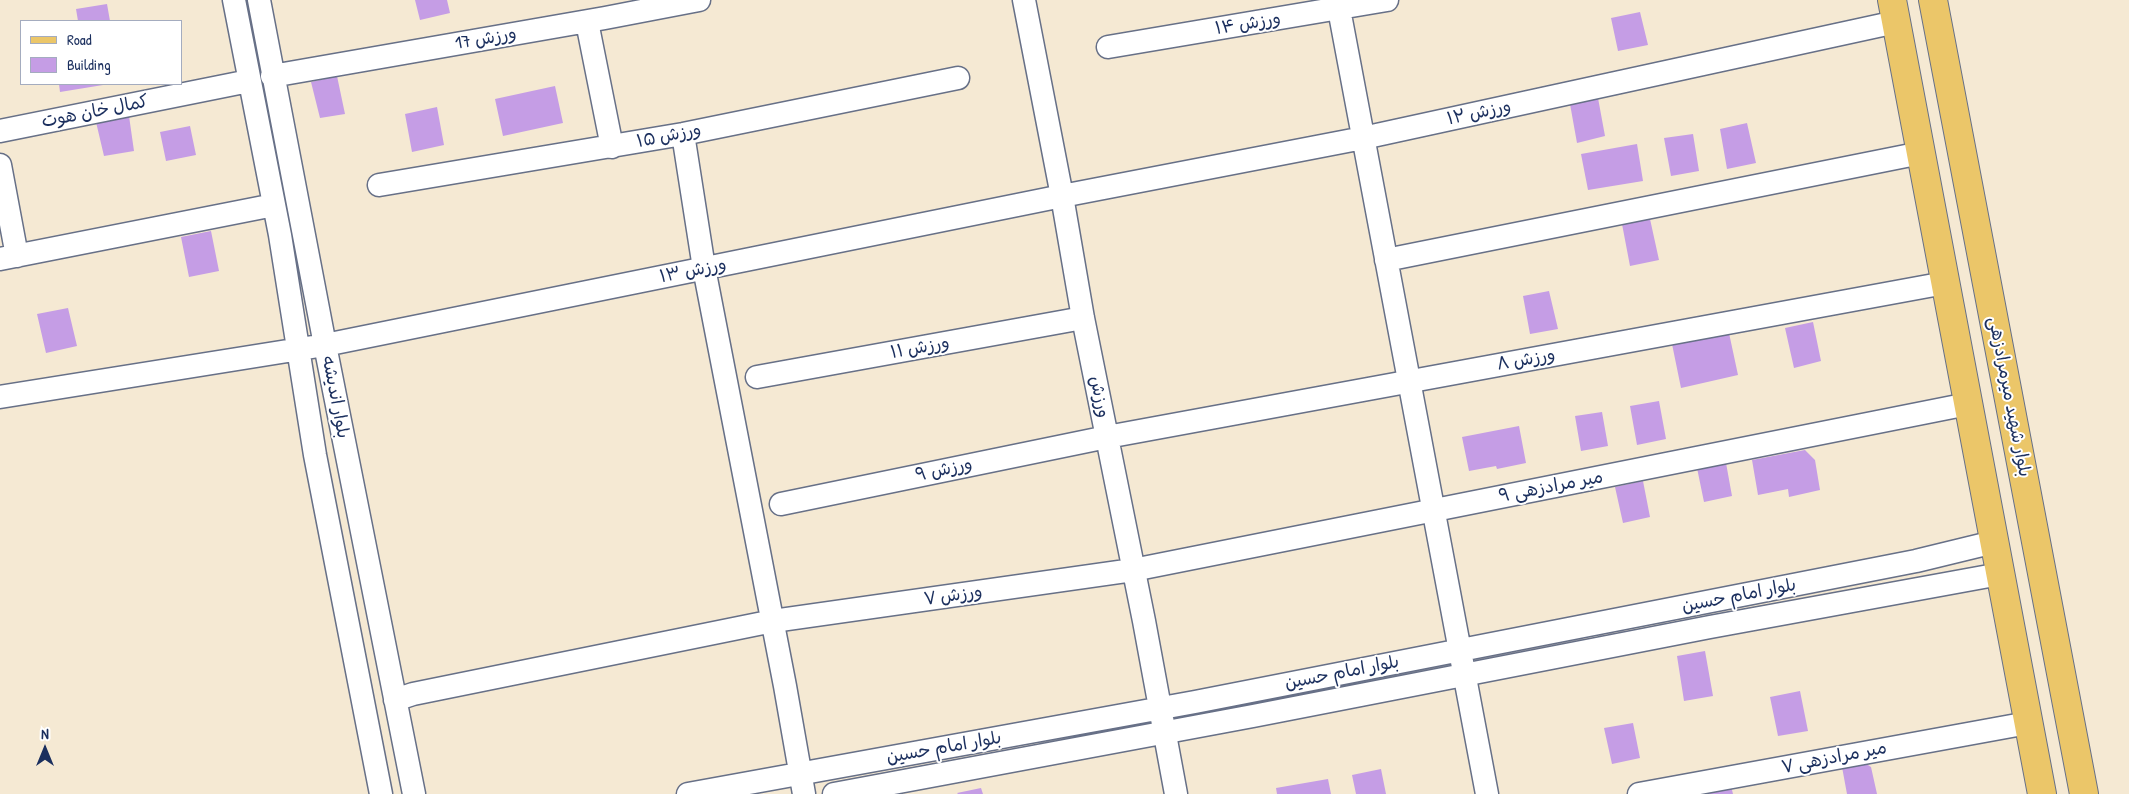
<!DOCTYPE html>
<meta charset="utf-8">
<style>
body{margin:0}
#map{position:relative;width:2129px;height:794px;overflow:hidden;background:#f5e9d3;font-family:"Patrick Hand",sans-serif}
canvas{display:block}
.legend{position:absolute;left:20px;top:20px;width:162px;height:65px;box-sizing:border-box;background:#fff;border:1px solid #a4acbf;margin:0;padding:6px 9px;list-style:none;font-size:15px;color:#1b2f5e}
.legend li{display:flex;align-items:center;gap:10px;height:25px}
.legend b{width:25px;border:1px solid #a4acbf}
.north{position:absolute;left:20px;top:724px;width:50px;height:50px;-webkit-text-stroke:4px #fff;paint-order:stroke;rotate:0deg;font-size:14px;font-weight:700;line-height:20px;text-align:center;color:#1b2f5e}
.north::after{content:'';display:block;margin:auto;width:18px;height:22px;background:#1b2f5e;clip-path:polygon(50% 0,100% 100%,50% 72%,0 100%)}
</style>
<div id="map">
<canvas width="2129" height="794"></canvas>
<ul class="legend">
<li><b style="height:6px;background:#ebc669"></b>Road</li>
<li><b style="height:14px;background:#c59de5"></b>Building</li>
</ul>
<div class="north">N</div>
</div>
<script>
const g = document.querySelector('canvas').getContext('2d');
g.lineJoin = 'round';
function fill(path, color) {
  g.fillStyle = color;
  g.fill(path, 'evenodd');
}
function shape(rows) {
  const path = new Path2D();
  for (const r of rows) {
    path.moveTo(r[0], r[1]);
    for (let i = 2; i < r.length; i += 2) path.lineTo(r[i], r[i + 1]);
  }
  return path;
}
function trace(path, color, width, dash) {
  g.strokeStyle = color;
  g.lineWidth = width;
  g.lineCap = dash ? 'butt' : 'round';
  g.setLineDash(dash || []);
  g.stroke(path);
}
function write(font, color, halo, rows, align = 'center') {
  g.font = font + ' "Patrick Hand","Playpen Sans Arabic",sans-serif';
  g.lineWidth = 4;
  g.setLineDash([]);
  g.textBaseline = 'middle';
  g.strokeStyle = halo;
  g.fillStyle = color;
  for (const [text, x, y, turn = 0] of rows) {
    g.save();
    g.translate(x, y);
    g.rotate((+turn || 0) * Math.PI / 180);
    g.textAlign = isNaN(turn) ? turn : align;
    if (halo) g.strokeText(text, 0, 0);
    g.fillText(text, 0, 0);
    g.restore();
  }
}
fill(shape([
 [415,0,447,0,450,13,420,20],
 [107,4,110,21,78,21,76,9],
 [1640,12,1648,45,1618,51,1611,18],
 [337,76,345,114,320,118,311,82],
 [59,84,103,84,103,85,60,92],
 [555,86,563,123,503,136,495,99],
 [1598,98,1605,136,1577,143,1570,104],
 [437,107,444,145,412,152,405,114],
 [129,116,134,151,104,156,96,122],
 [1747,123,1756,163,1727,169,1720,129],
 [190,126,196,155,166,161,160,132],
 [1693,134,1699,171,1671,176,1664,138],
 [1637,144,1643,181,1588,190,1581,154],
 [1650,219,1659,260,1630,266,1622,224],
 [211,231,219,271,189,277,181,237],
 [1549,291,1558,329,1530,334,1523,296],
 [68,308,77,346,46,353,37,314],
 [1813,322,1821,361,1794,368,1785,328],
 [1729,333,1738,375,1681,388,1672,344],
 [1659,401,1666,439,1637,445,1630,406],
 [1602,412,1608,446,1581,451,1575,416],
 [1519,426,1526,463,1497,469,1496,466,1469,471,1462,437],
 [1805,450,1815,460,1820,490,1789,497,1788,489,1758,495,1752,460],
 [1726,463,1732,496,1704,502,1697,468],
 [1643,481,1650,517,1623,523,1615,487],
 [1705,651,1713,696,1684,701,1677,656],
 [1800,691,1808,731,1778,736,1770,697],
 [1633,723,1640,758,1612,764,1604,728],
 [1865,763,1871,767,1877,794,1847,794,1842,767],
 [1381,769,1386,794,1356,794,1352,775],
 [1328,779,1331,794,1277,794,1276,788],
 [1731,786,1733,794,1700,794],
 [981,788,983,794,958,794,957,793]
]), '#c59de5');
const minor = shape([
 [234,0,280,235,315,455,381,794],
 [259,0,325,345,414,794],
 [1024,0,1062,196,1083,318,1144,621,1176,794],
 [1339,9,1487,794],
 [587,22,612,147],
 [1108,47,1387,0],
 [272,76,605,18,699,0],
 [0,131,249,81],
 [683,134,704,268,785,686,804,794],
 [0,165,17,256],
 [379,185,683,134,958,78],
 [0,259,274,205],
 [1386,260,1921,153],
 [757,377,1083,318],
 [0,397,325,345,1062,196,1363,138,1896,22],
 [781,504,1107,437,1945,283],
 [395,700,413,694,773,621,1133,570,1968,404],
 [688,794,1195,702,1916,561,1994,542],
 [834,794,1253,716,1710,627,2000,574],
 [1639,794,2028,723]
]);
const major = shape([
 [1892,0,2042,794],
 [1933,0,2084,794]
]);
trace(minor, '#677087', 25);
trace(major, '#677087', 30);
trace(minor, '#fff', 22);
trace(major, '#ebc669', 28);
write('18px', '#1b2f5e', '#fff', [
 ["ورزش ۱۴",1248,24,-9],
 ["ورزش 17",486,39,-10],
 ["کمال خان هوت",95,112,-11],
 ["ورزش ۱۲",1479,113,-12],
 ["ورزش ۱۵",669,136,-11],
 ["ورزش ۱۳",693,271,-11],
 ["ورزش ۱۱",920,348,-10],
 ["ورزش ۸",1526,360,-10],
 ["بلوار اندیشه",335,397,79],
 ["ورزش",1099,397,78],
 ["بلوار شهید میرمرادزهی",2009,397,79],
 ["ورزش ۹",944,470,-12],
 ["میر مرادزهی ۹",1551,487,-11],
 ["ورزش ۷",953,596,-8],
 ["بلوار امام حسین",1739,596,-11],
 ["بلوار امام حسین",1342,673,-11],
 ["بلوار امام حسین",944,748,-10],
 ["میر مرادزهی ۷",1834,758,-11]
]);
</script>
